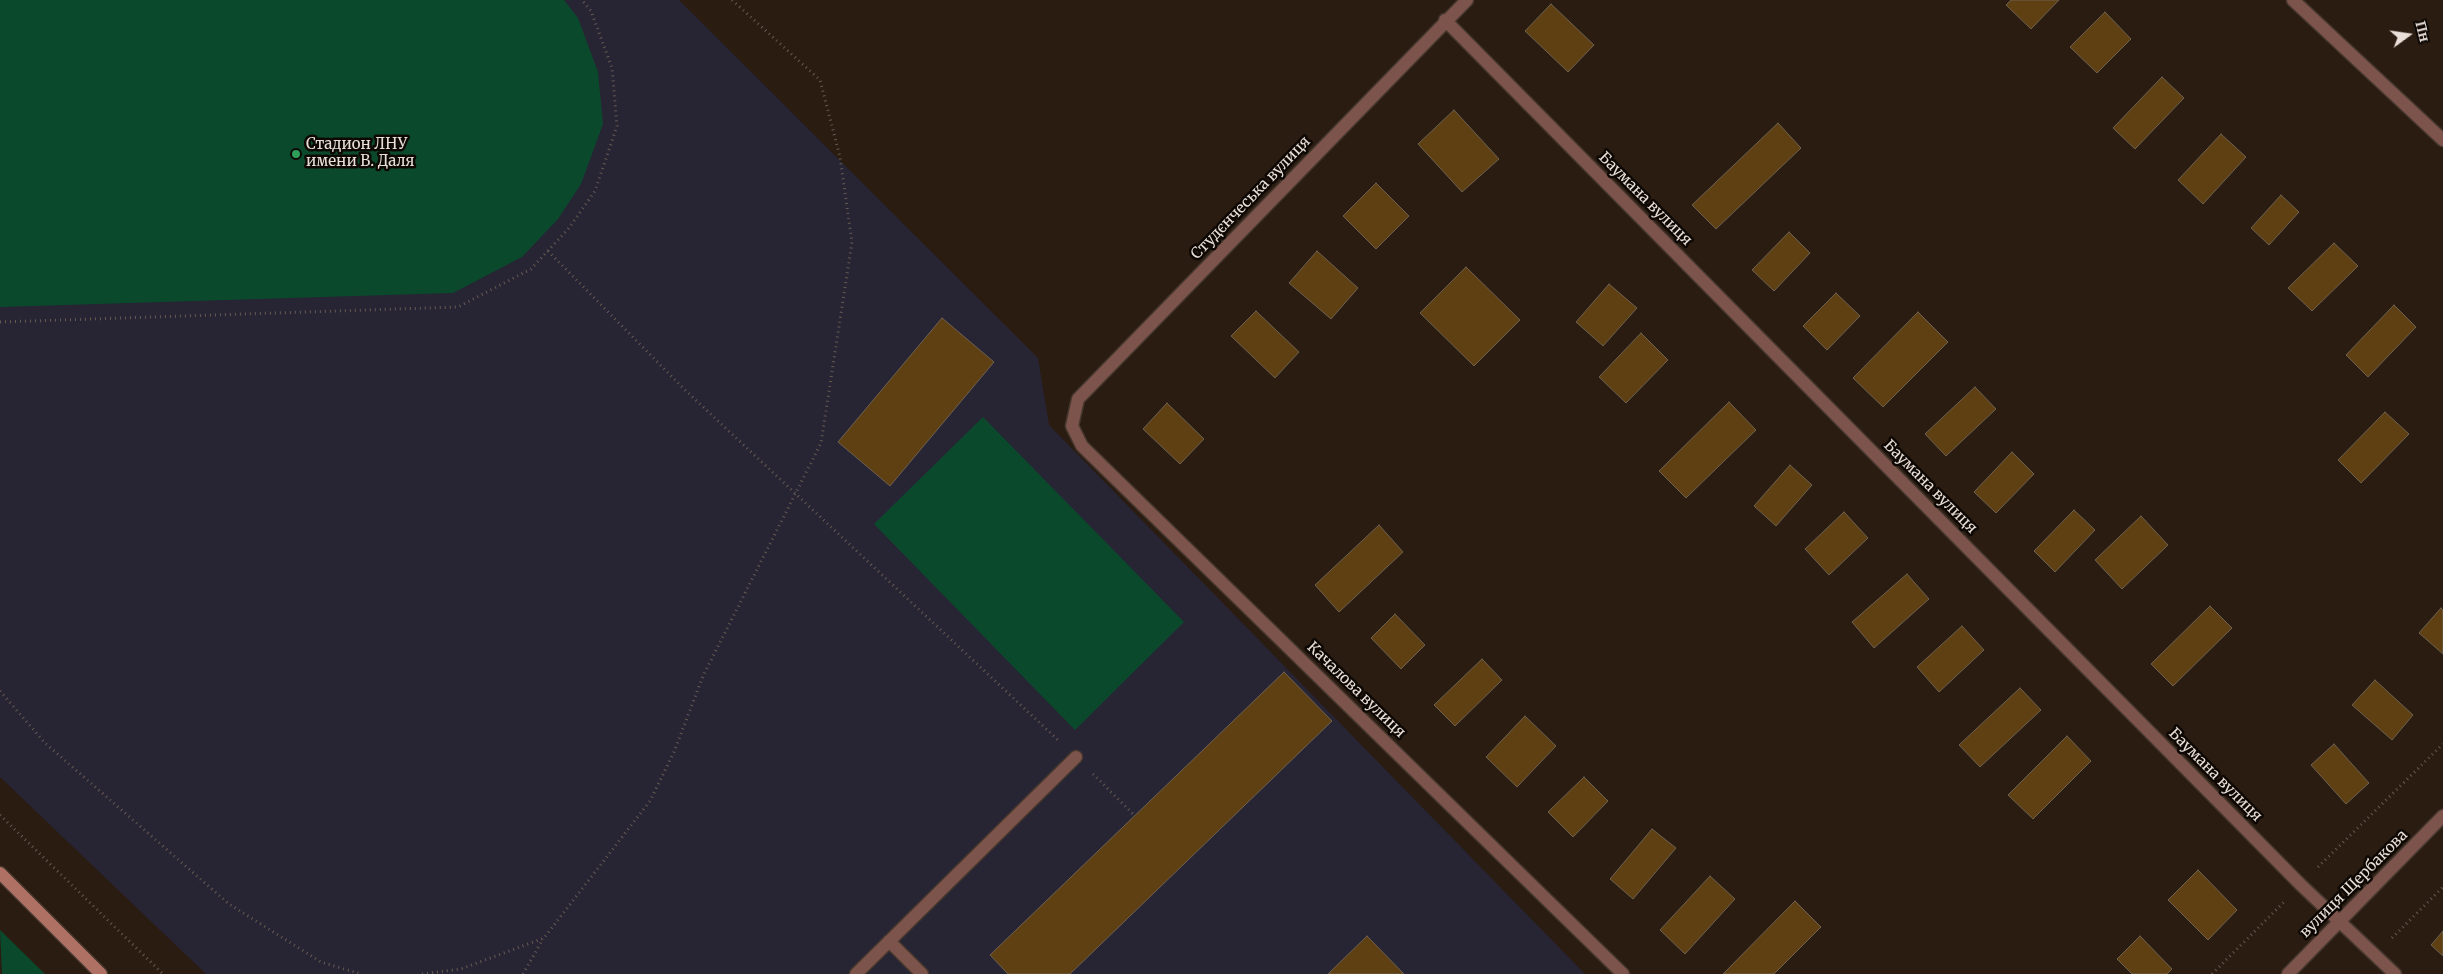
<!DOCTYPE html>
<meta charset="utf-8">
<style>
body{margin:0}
#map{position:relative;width:2443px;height:974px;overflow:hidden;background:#2a1c11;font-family:Merriweather,serif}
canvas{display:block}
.north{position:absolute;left:2383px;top:10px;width:50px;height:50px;-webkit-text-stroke:4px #0e0804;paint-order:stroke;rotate:76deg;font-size:14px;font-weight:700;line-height:20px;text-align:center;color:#e9dfd8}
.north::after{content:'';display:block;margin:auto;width:18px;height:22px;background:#e9dfd8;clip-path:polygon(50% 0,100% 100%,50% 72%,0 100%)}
</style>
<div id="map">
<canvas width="2443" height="974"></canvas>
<div class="north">Пн</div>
</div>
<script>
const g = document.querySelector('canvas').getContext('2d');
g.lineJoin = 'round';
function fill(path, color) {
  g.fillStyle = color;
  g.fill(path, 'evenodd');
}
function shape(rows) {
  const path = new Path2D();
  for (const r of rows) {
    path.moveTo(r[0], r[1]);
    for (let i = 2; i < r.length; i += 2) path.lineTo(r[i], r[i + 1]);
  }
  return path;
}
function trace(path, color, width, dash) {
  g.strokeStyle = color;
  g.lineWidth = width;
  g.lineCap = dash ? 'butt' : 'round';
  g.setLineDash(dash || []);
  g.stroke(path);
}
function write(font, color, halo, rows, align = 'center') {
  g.font = font + ' Merriweather,serif';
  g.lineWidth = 5;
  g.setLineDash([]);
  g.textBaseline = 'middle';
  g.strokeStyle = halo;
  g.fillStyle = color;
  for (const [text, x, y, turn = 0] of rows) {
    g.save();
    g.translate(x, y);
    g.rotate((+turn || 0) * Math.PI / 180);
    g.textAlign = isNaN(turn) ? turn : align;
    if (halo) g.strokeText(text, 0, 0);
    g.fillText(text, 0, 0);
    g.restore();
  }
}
fill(shape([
 [0,0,679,0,1038,358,1049,425,1585,974,206,974,0,777]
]), '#272434');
fill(shape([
 [0,0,564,0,578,18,598,72,603,124,581,184,558,219,522,257,453,293,0,307],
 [983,417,1184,622,1075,730,874,524],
 [0,930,45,974,2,974]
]), '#0b492d');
const building = shape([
 [2011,0,2059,0,2031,29,2006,5,2011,0],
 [1551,4,1594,45,1568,72,1525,31,1551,4],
 [2105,12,2131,39,2097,73,2070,47,2105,12],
 [2162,77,2184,98,2135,149,2113,128,2162,77],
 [1454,110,1499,159,1462,192,1418,144,1454,110],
 [1778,123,1801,148,1716,229,1692,205,1778,123],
 [2221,134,2246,157,2203,204,2178,180,2221,134],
 [1376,183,1409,216,1376,249,1343,216,1376,183],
 [2281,195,2299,212,2269,245,2251,228,2281,195],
 [1789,232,1810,253,1774,291,1752,270,1789,232],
 [2334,243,2358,266,2312,311,2288,288,2334,243],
 [1317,251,1358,288,1331,319,1289,283,1317,251],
 [1466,267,1520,320,1474,366,1420,313,1466,267],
 [1609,284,1637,308,1603,346,1576,322,1609,284],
 [1836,293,1860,316,1827,350,1803,326,1836,293],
 [2394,305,2416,327,2368,377,2346,355,2394,305],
 [1256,311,1299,352,1275,378,1231,336,1256,311],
 [1918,312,1948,342,1883,407,1853,378,1918,312],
 [942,318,994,362,890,486,838,442,942,318],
 [1641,333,1668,360,1626,403,1599,377,1641,333],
 [1975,387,1996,409,1946,456,1925,434,1975,387],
 [1729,402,1756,430,1686,498,1659,471,1729,402],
 [1167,403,1204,439,1180,464,1143,429,1167,403],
 [2385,412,2409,434,2361,483,2338,460,2385,412],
 [2012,452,2034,474,1996,513,1974,492,2012,452],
 [1790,465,1812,485,1776,526,1754,506,1790,465],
 [2074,510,2095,530,2055,572,2034,551,2074,510],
 [1844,512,1868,538,1829,575,1805,549,1844,512],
 [2141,516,2168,545,2122,589,2095,560,2141,516],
 [1379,525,1403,552,1339,612,1315,585,1379,525],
 [1907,574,1929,599,1874,648,1852,622,1907,574],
 [2210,606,2232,628,2173,686,2151,664,2210,606],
 [2441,608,2443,610,2443,654,2419,633,2441,608],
 [1395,614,1425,645,1401,669,1371,638,1395,614],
 [1962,626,1984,650,1939,692,1917,667,1962,626],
 [1482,659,1502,680,1455,726,1434,705,1482,659],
 [1284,672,1332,721,1070,974,1008,974,990,955,1284,672],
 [2375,680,2413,715,2392,740,2352,705,2375,680],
 [2020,688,2041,710,1980,767,1959,745,2020,688],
 [1525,716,1556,746,1517,787,1486,757,1525,716],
 [2067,736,2091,761,2033,819,2008,795,2067,736],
 [2334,744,2369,783,2346,804,2311,765,2334,744],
 [1584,777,1608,801,1573,837,1548,812,1584,777],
 [1652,829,1676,848,1633,899,1610,879,1652,829],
 [2198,870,2237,910,2208,940,2168,900,2198,870],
 [1710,876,1735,899,1685,954,1660,930,1710,876],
 [1795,901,1821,927,1774,974,1723,974,1795,901],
 [2443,931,2443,956,2431,945,2443,931],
 [1367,936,1404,974,1328,974,1367,936],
 [2140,936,2172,969,2167,974,2132,974,2117,959,2140,936]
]);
fill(building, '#5f4013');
trace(building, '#6e6151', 1);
const lane = shape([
 [889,941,922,974],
 [856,974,1076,757]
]);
const street = shape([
 [1467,0,1078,399,1072,426,1082,446,1623,974],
 [2293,0,2443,140],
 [1445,20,2301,885,2395,974],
 [2288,974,2443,816]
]);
const secondary = shape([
 [0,873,101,974]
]);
trace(lane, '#45372d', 15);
trace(street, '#45372d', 15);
trace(secondary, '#45372d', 15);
trace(shape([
 [548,251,684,389,1058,740],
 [0,322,458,307,531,269,569,228,595,191,617,126,612,68,591,11,582,0],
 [0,691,45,743,229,904,321,962,361,974],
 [1093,774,1135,816],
 [0,815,163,974],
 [2318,867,2443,744],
 [2392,938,2443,887],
 [422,974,461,969,544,938,650,801,674,752,703,676,821,443,852,242,840,157,820,80,732,0],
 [523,974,543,939],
 [2212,974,2284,902]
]), '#675a51', 3, [1, 4]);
trace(lane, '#7c544c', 12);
trace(street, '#7c544c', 12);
trace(secondary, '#b07165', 12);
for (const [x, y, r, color] of [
 [296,154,5,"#2e9e5b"]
]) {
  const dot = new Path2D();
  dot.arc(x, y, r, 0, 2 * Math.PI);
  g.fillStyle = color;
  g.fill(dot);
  trace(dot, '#0e0804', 2);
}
write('15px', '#e9dfd8', '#0e0804', [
 ["Стадион ЛНУ",306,145],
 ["имени В. Даля",306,162]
], 'left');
write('15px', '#e9dfd8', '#0e0804', [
 ["Студєнчеська вулиця",1251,198,-46],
 ["Баумана вулиця",1645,199,45],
 ["Баумана вулиця",1930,487,45],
 ["Качалова вулиця",1356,690,44],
 ["Баумана вулиця",2215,775,45],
 ["вулиця Щербакова",2354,884,-45]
]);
</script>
